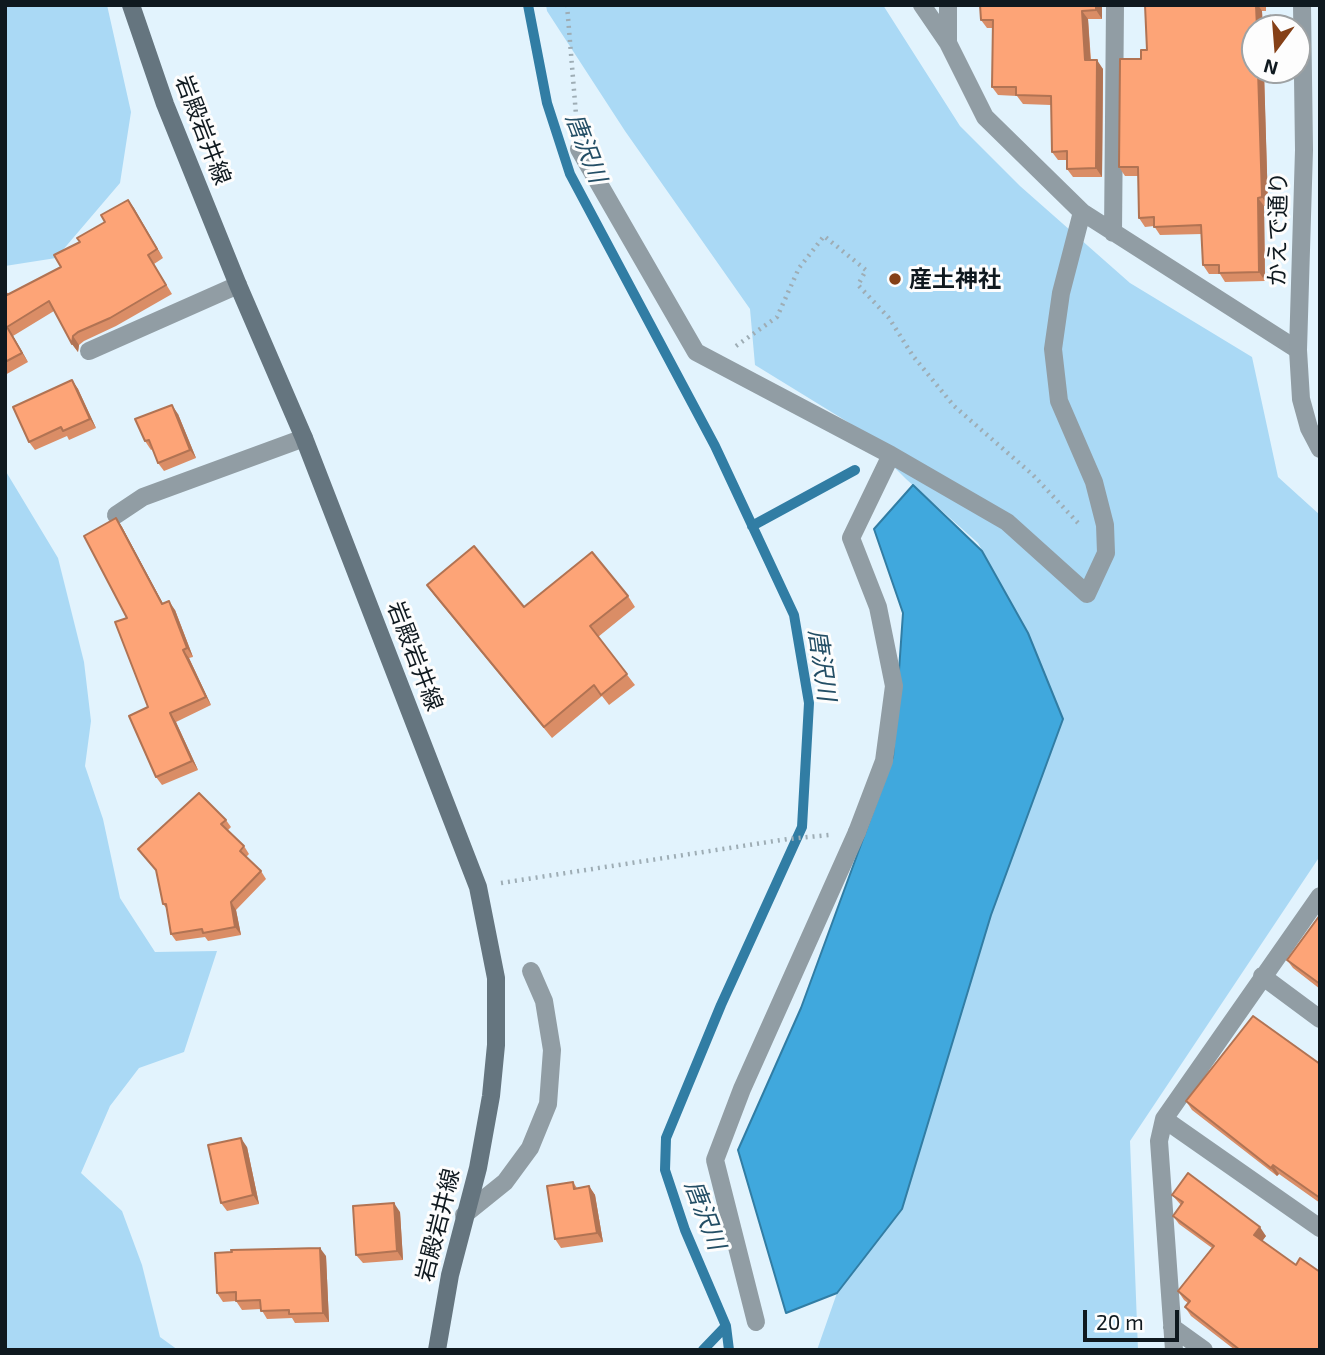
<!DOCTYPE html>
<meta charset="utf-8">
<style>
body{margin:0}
#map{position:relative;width:1325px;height:1355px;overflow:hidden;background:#e2f3fd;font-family:"Exo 2",sans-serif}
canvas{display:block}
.frame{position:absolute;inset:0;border:7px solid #0f191f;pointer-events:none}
.north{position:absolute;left:1241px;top:14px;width:70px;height:70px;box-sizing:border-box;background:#fdfdfd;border:2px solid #9ea2a4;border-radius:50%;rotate:196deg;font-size:19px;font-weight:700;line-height:28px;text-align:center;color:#0f191f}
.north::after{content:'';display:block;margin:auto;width:24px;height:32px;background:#854017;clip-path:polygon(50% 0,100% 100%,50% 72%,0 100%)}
.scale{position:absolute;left:1083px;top:1310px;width:96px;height:32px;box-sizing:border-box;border:4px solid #0f191f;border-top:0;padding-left:9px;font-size:21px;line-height:24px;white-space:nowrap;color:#0f191f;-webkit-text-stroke:5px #fdfdfd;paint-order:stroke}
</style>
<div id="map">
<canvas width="1325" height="1355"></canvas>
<div class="frame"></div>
<div class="north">N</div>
<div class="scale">20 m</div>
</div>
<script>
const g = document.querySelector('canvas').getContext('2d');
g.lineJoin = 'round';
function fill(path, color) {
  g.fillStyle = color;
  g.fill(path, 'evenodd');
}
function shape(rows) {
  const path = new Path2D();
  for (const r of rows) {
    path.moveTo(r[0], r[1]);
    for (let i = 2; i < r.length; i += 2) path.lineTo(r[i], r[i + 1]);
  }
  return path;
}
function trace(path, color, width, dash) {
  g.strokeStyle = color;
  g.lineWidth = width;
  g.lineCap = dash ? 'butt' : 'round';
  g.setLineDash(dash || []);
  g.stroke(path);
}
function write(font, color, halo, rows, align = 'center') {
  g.font = font + ' "Exo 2","Noto Sans JP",sans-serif';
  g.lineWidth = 6;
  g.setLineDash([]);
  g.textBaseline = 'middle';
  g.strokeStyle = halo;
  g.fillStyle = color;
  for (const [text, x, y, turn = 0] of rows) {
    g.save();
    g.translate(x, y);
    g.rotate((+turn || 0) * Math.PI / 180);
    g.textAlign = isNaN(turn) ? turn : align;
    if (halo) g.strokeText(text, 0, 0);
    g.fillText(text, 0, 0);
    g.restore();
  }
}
fill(shape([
 [5,5,107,5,131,112,120,183,56,258,5,266],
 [546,5,883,5,960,126,1020,186,1130,283,1252,357,1278,477,1320,515,1320,856,1130,1141,1138,1350,817,1350,837,1293,902,1209,991,915,1063,719,1028,633,978,543,906,479,851,424,755,365,750,309,625,131,547,11],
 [5,470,58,558,84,662,91,721,85,766,103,819,120,898,155,952,217,951,184,1052,139,1068,110,1106,81,1173,122,1211,142,1265,160,1337,178,1350,5,1350]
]), '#aad9f5');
const water = shape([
 [913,485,982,551,1028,633,1063,719,991,915,902,1209,837,1293,786,1313,738,1150,801,1008,893,757,903,613,874,529,913,485]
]);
fill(water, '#40a8dd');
trace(water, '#317da4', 2);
trace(shape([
 [528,5,547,103,570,174,715,446,794,615,809,703,802,827,721,1005,666,1138,665,1170,685,1230,726,1326,729,1350],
 [752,526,855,470],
 [703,1350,726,1326]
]), '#317da4', 10);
trace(shape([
 [567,5,577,127],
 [736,346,777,317,799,268,824,236,866,270,858,285,889,318,913,356,954,406,1033,475,1079,524],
 [501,883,788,839,829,835]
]), '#9eadb5', 4.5, [2, 5]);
trace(shape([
 [89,351,238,285],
 [116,515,143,497,304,438],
 [464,1215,505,1182,530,1148,548,1104,552,1050,544,1001,531,971],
 [756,1322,715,1160,742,1089,857,832]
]), '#919da4', 18);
trace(shape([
 [922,5,948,43,985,117,1082,212,1298,350],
 [948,43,948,5],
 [579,149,696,352,891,455,1007,522,1087,594,1106,553,1105,525,1094,482,1059,401,1053,349,1061,293,1082,212],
 [1113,233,1115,5],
 [857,832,884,761,894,686,878,607,851,538,891,455],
 [1262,976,1320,1019],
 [1164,1119,1320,1228],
 [1172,1327,1204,1350],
 [1174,1350,1159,1141,1164,1119,1320,896]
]), '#919da4', 18);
trace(shape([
 [1302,5,1304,150,1298,350,1301,399,1309,428,1320,449]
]), '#919da4', 18);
trace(shape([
 [131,5,165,104,238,285,304,438,478,887,496,978,496,1045,491,1096,478,1168,450,1275,437,1350]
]), '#65757f', 18);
fill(shape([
 [1102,5,1102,19,1088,19,1091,60,1103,69,1102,177,1073,177,1067,169,1067,160,1058,160,1052,152,1051,105,1023,104,1017,96,998,95,992,87,993,28,987,28,981,20],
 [1145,5,1266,5,1266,11,1262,11,1268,206,1264,206,1265,281,1225,282,1220,274,1209,274,1203,265,1202,234,1160,235,1154,226,1145,227,1139,218,1138,176,1125,176,1119,167,1141,59,1147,50],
 [128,200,163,258,154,264,172,294,116,326,84,341,79,345,78,352,72,344,54,311,13,336,28,362,5,375,5,289,8,294,61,267,80,242,105,222],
 [72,380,78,389,96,428,69,440,67,436,35,450,29,442],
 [178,414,196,458,164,471,158,463,153,449,151,450,145,441],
 [116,518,122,527,163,604,175,610,193,657,189,658,211,705,176,722,198,770,162,785,156,777,148,707,127,618],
 [427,585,524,607,628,596,635,607,598,637,635,685,609,705,602,696,552,738,434,595],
 [226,820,231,827,228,830,244,846,249,854,246,857,261,871,266,879,236,910,241,935,208,941,205,937,176,941,171,934,167,909,163,904,157,872,138,849],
 [1320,915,1320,989,1293,968,1287,960],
 [1320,1064,1320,1203,1279,1174,1277,1176,1192,1110,1186,1101],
 [247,1147,259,1204,227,1211,221,1203],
 [573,1182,577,1188,589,1186,595,1195,603,1242,561,1248,555,1239],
 [1172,1195,1266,1236,1262,1241,1320,1350,1235,1350,1191,1316,1185,1307,1188,1303,1184,1300,1178,1291,1212,1248,1179,1224,1173,1216,1181,1205],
 [400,1212,403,1260,363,1263,356,1255],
 [326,1256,329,1322,295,1323,292,1318,267,1319,261,1309,242,1310,236,1301,223,1302,217,1293]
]), '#da8d66');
fill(shape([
 [1096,5,1102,5,1102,19,1096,10],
 [1256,5,1258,5,1262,11,1263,28,1257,28],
 [1082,11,1088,19,1091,69,1085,60],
 [1097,60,1103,69,1102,177,1096,168],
 [1258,70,1264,70,1268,206,1262,197],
 [1258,198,1264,206,1265,281,1259,272],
 [128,200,134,208,163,258,157,249],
 [7,327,13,336,28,362,22,353],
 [73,336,79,345,78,352,72,344],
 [72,380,78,389,96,428,90,419],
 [172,405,178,414,196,458,190,450],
 [116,518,122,527,168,613,162,604],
 [169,601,175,610,193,657,187,648],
 [183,650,189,658,211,705,206,697],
 [170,713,176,722,198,770,192,761],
 [231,902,236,910,241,935,235,927],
 [241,1138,247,1147,259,1204,253,1195],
 [1273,1165,1279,1174,1277,1176,1271,1168],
 [589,1186,595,1195,603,1242,597,1233],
 [394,1203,400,1212,403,1260,397,1251],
 [1260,1227,1266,1236,1260,1244,1254,1235],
 [320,1248,326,1256,329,1322,323,1313]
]), '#b17353');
const building = shape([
 [980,5,1096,5,1096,10,1082,11,1085,60,1097,60,1096,168,1067,169,1067,151,1052,152,1051,96,1016,95,1016,87,992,87,993,20,981,20,980,5],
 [1145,5,1256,5,1257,28,1255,28,1255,70,1258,70,1262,197,1258,198,1259,272,1219,273,1219,265,1203,265,1201,225,1154,227,1154,217,1139,218,1138,167,1119,167,1120,59,1141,59,1141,50,1147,50,1145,5],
 [128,200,157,249,148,255,166,285,110,318,78,332,73,336,72,344,49,301,7,327,22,353,5,362,5,291,7,295,61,267,54,255,80,242,77,238,105,222,101,215,128,200],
 [72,380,90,419,63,431,61,427,29,442,13,407,72,380],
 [172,405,190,450,158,463,149,440,145,441,135,419,172,405],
 [116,518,162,604,169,601,187,648,183,650,206,697,170,713,192,761,156,777,129,716,148,707,115,622,127,618,84,536,116,518],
 [474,546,524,607,592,552,628,596,590,626,627,674,601,695,594,685,544,727,427,585,474,546],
 [199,793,226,820,221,824,244,846,240,851,261,871,231,902,235,927,203,933,202,929,171,934,166,904,163,904,156,870,138,849,199,793],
 [1320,915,1320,984,1287,960,1320,915],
 [1253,1016,1320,1064,1320,1198,1273,1165,1271,1168,1186,1101,1253,1016],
 [241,1138,253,1195,221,1203,208,1145,241,1138],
 [1188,1173,1260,1227,1254,1235,1296,1265,1300,1258,1320,1272,1320,1350,1240,1350,1185,1307,1190,1301,1178,1291,1214,1246,1173,1216,1183,1202,1172,1195,1188,1173],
 [573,1182,574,1189,589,1186,597,1233,555,1239,547,1186,573,1182],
 [394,1203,397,1251,356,1255,353,1206,394,1203],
 [320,1248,323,1313,289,1314,289,1310,261,1311,260,1300,236,1301,236,1292,217,1293,215,1253,232,1252,231,1250,320,1248]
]);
fill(building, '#fda477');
trace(building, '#b17353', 2);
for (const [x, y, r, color] of [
 [895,279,7,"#854017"]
]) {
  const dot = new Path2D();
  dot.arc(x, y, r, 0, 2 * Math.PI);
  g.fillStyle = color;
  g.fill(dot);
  trace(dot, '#fdfdfd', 2.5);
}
write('23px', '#0f191f', '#fdfdfd', [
 ["岩殿岩井線",203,130,69],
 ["かえで通り",1278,229,-89],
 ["岩殿岩井線",415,656,69],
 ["岩殿岩井線",438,1225,-76]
]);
write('bold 23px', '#0f191f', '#fdfdfd', [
 ["産土神社",909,279]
], 'left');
write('italic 24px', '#234e65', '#fdfdfd', [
 ["唐沢川",586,148,69],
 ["唐沢川",822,665,82],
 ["唐沢川",705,1215,69]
]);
</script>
